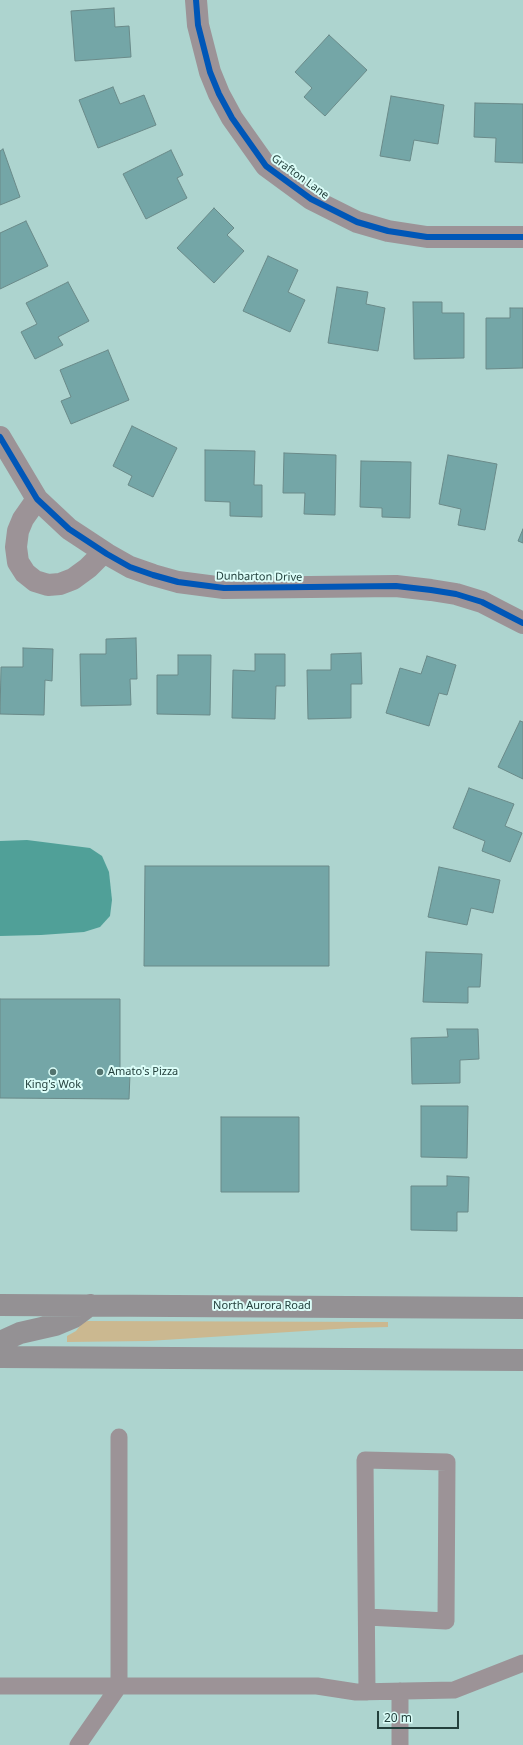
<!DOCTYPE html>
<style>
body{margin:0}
#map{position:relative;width:523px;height:1745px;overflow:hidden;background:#add4cf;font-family:"Noto Sans",sans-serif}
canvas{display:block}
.scale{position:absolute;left:377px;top:1711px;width:82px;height:18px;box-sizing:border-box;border:2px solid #23403c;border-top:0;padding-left:5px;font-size:12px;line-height:14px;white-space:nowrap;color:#23403c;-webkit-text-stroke:3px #dbfdf8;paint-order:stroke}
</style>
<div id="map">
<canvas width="523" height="1745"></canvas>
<div class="scale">20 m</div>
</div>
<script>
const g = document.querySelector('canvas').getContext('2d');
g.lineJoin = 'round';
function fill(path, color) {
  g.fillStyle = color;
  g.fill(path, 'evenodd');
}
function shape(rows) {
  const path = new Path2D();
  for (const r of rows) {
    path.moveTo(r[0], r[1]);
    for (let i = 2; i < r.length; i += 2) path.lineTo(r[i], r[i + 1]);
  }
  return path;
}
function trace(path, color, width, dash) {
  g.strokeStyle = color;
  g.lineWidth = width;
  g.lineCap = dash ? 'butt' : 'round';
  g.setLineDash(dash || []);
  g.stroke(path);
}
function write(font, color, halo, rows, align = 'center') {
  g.font = font + ' "Noto Sans",sans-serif';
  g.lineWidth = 4;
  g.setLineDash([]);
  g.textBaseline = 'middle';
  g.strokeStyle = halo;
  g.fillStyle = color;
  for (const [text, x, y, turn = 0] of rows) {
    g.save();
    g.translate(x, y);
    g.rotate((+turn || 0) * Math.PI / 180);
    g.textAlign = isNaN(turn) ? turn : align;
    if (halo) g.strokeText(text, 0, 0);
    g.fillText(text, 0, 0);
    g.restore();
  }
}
fill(shape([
 [88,1321,388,1322,388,1327,352,1328,148,1341,67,1342,67,1336,76,1331,83,1322]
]), '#cbb890');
fill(shape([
 [27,840,90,848,102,856,109,872,112,900,110,916,100,927,84,932,41,935,0,936,0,841]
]), '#50a098');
const building = shape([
 [114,8,115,27,129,26,131,57,75,61,71,11,114,8],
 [329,35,367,70,325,116,304,97,312,88,295,72,329,35],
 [113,87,120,104,144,95,156,125,98,148,79,100,113,87],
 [391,96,444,105,438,144,414,140,410,161,380,156,391,96],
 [475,103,523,104,523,163,495,162,496,138,474,137,475,103],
 [3,149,20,197,0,205,0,151,3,149],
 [171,150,183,175,177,178,187,198,146,219,123,174,171,150],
 [214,208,234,228,227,235,244,251,214,283,177,248,214,208],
 [26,221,48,266,0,289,0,233,26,221],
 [268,256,298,270,288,292,305,300,290,332,243,311,268,256],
 [68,282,89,321,58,337,63,345,35,359,21,332,37,324,26,303,68,282],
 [337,287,368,292,366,304,385,308,378,351,328,343,337,287],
 [413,302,442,302,442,313,464,313,464,358,414,359,413,302],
 [510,308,523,308,523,368,486,369,486,318,510,318,510,308],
 [108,350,129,400,71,424,61,401,71,397,60,370,108,350],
 [132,426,177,448,153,497,128,485,132,476,113,466,132,426],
 [205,450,255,451,254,485,262,485,262,517,230,516,230,502,205,501,205,450],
 [284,453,336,455,335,515,304,514,305,493,283,493,284,453],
 [448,455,497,464,485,530,458,525,461,509,439,504,448,455],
 [361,461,411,462,410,518,382,517,382,508,360,507,361,461],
 [523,529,523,543,518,541,523,529],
 [136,638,137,679,130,679,131,705,81,706,80,654,106,654,106,639,136,638],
 [23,648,53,649,52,681,45,680,44,715,0,714,1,667,23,667,23,648],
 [361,653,362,684,351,684,351,718,308,719,307,670,331,670,331,654,361,653],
 [255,654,285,654,285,686,276,686,275,719,232,718,233,670,255,671,255,654],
 [178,655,211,655,210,715,157,714,157,675,178,675,178,655],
 [427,656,456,665,447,695,439,693,429,726,386,713,400,668,421,674,427,656],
 [520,721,523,722,523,779,498,767,520,721],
 [469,788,514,804,505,826,522,833,510,862,482,851,485,841,453,828,469,788],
 [145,866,329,866,329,966,144,966,145,866],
 [439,867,500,880,493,913,471,908,467,925,428,917,439,867],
 [426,952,482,954,480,987,468,987,468,1003,423,1002,426,952],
 [0,999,120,999,120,1074,130,1074,129,1099,0,1098,0,999],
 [447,1029,478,1029,479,1059,460,1060,460,1083,412,1084,411,1038,448,1037,447,1029],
 [421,1106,468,1106,467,1158,421,1157,421,1106],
 [221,1117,299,1117,299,1192,221,1192,221,1117],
 [447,1176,469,1177,468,1212,457,1212,457,1231,411,1230,411,1186,447,1186,447,1176]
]);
fill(building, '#74a6a7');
trace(building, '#6a8a89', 1);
trace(shape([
 [367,1617,446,1621,447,1462,365,1460,367,1692],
 [0,1686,317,1686,356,1692,454,1690,523,1663],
 [400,1691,400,1745],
 [78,1745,119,1686,119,1437]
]), '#9c9397', 17);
trace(shape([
 [196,0,198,25,210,72,219,94,232,118,266,166,311,199,357,222,388,231,427,237,523,237],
 [0,437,37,499,69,529,107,554,130,567,153,575,178,582,224,588,396,586,431,590,456,594,482,602,523,623],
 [37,499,23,519,18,531,16,547,18,562,25,573,35,581,48,585,60,584,73,579,88,568,104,552]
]), '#9c9397', 22);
trace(shape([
 [0,1305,523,1308],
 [0,1342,20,1333,55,1325,74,1317,90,1305],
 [0,1357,523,1360]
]), '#949194', 22);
trace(shape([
 [196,0,198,25,210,72,219,94,232,118,266,166,311,199,357,222,388,231,427,237,523,237],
 [0,437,37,499,69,529,107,554,130,567,153,575,178,582,224,588,396,586,431,590,456,594,482,602,523,623]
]), '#0057b8', 6);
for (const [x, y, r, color] of [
 [53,1072,4,"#53746f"],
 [100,1072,4,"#53746f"]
]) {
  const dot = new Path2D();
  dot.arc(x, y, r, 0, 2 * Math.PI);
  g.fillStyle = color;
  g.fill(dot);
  trace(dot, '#dbfdf8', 1.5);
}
write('11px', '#23403c', '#dbfdf8', [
 ["Grafton Lane",300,177,36],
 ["Dunbarton Drive",259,577,1],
 ["North Aurora Road",262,1306]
]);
write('11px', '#23403c', '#dbfdf8', [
 ["Amato's Pizza",108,1072],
 ["King's Wok",53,1085,"center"]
], 'left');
</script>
